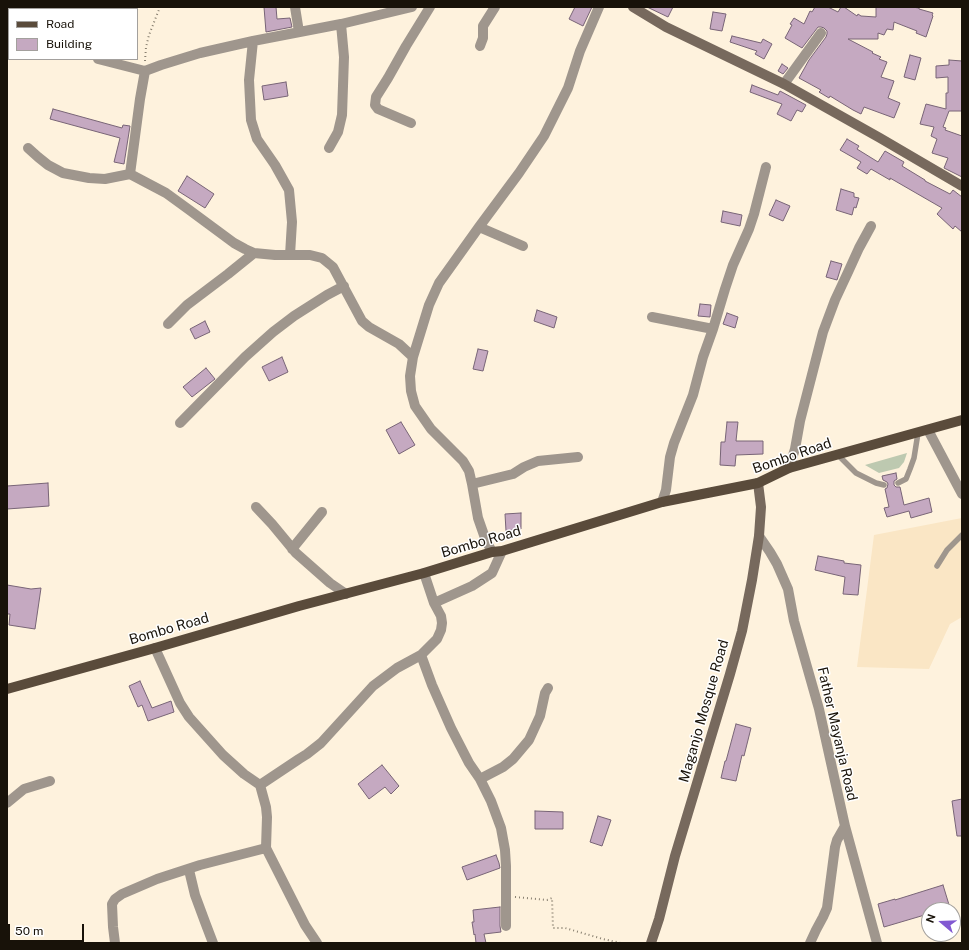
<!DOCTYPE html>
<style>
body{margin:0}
#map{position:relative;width:969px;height:950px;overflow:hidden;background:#fef2dd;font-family:"Public Sans",sans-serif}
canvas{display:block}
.frame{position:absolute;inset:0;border:8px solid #181209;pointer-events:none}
.legend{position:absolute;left:8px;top:8px;width:130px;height:52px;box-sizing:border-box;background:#fff;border:1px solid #a3a09d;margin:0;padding:5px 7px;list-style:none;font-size:12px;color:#181209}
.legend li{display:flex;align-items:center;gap:8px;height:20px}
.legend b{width:20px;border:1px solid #a3a09d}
.north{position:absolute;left:921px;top:902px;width:40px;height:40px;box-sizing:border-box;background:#fff;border:1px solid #a3a09d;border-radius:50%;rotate:289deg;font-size:11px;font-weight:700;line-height:16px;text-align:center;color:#181209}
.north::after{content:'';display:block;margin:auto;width:14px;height:18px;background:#8259d2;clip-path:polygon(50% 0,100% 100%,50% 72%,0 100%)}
.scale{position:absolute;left:8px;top:924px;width:76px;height:18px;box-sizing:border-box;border:2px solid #181209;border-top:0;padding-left:5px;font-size:12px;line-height:14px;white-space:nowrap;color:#181209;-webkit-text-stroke:3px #fff;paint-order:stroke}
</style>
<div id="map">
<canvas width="969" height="950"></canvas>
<div class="frame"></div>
<ul class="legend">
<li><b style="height:5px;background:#5a4b3b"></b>Road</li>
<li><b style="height:11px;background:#c5a9c1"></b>Building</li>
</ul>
<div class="north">N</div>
<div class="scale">50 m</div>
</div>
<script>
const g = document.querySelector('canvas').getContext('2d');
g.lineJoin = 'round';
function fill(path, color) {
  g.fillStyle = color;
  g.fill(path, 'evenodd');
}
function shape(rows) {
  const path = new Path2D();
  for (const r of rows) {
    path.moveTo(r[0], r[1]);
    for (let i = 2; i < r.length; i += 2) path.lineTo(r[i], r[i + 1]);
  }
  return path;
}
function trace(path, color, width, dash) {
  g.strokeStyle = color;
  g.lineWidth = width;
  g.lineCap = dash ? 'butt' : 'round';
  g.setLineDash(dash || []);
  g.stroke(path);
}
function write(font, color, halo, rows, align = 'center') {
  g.font = font + ' "Public Sans",sans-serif';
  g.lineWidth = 3;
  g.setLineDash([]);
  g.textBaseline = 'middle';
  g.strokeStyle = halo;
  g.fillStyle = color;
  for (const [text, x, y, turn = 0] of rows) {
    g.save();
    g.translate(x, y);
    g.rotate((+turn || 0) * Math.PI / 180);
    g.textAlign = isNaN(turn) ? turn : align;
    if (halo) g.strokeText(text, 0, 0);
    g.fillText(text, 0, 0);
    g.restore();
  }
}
fill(shape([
 [962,518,962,617,950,624,929,669,857,667,874,535]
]), '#fae6c5');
fill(shape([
 [907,453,904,462,899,468,879,473,865,465]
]), '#bdc9b0');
const building = shape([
 [264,7,276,7,277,19,290,18,292,27,266,32,264,7],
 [575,7,592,7,583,26,569,19,575,7],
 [647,7,673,7,668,17,647,7],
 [815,7,828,7,838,12,841,7,844,7,857,16,858,14,861,16,876,17,876,7,912,7,919,8,919,9,933,13,932,15,933,16,926,37,916,33,917,31,894,22,893,30,887,29,884,35,878,33,878,39,848,39,873,52,872,53,881,57,879,59,887,62,881,77,894,81,888,98,900,103,894,118,864,107,861,114,853,110,830,96,829,98,819,92,821,90,799,78,809,60,826,37,827,34,827,31,824,28,821,27,818,27,802,48,785,38,792,25,790,24,794,18,804,24,810,11,812,12,815,7],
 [713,12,726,14,722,31,710,29,713,12],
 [732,36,761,43,763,39,772,44,764,59,755,54,757,51,730,42,732,36],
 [910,55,921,58,915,80,904,77,910,55],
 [949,60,962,61,962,111,949,111,943,127,946,128,945,130,962,136,962,177,944,168,948,158,932,153,937,139,931,136,934,127,920,124,926,104,946,109,946,93,948,93,948,77,936,78,936,66,949,65,949,60],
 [782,64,788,68,783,74,778,71,782,64],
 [286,82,288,96,264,100,262,86,286,82],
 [752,85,778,95,780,91,806,105,802,112,797,110,791,121,777,114,782,104,750,92,752,85],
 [53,109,122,128,123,125,130,126,124,164,114,162,120,138,50,119,53,109],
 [847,139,859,146,857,149,878,162,885,151,904,162,902,166,925,180,925,181,950,194,953,190,962,197,962,232,955,226,953,229,937,214,942,208,890,178,890,180,871,169,867,174,857,168,861,162,840,150,847,139],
 [187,176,214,194,205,208,178,191,187,176],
 [841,189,854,193,854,197,859,198,856,208,854,207,852,215,836,210,841,189],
 [776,200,790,206,783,221,769,215,776,200],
 [723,211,742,215,740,226,721,222,723,211],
 [831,261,842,264,837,280,826,277,831,261],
 [700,304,711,305,710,317,698,316,700,304],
 [537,310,557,317,554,328,534,321,537,310],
 [727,313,738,317,735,328,723,324,727,313],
 [205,321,210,332,195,339,190,329,205,321],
 [478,349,488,351,483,371,473,369,478,349],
 [282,357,288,372,269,381,262,367,282,357],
 [206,368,215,379,192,397,183,387,206,368],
 [401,422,415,445,399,454,386,430,401,422],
 [727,422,738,422,736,441,763,441,763,454,736,455,735,466,720,465,721,442,725,442,727,422],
 [896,473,897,479,894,481,894,485,896,487,900,487,904,505,929,498,932,512,911,518,909,511,887,517,884,508,889,507,885,489,887,488,888,484,887,482,883,480,882,476,896,473],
 [48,483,49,506,7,509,7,486,48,483],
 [521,513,521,529,506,531,505,514,521,513],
 [818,556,844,561,844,563,861,565,858,595,843,594,845,577,815,570,818,556],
 [7,585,31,589,41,588,35,629,9,625,10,614,7,614,7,585],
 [140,681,152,708,171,701,174,712,148,721,142,705,138,707,129,686,140,681],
 [736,724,751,728,744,756,742,755,736,781,721,778,725,761,726,761,736,724],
 [382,765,399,786,391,794,385,787,369,799,358,784,382,765],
 [962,799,962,836,957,836,952,801,962,799],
 [535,811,563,812,563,829,535,829,535,811],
 [598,816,611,820,602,846,590,842,598,816],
 [496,855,499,863,500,868,467,880,462,867,496,855],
 [943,885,950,908,943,910,927,910,928,914,884,927,878,904,895,899,895,900,943,885],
 [500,907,500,926,501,932,484,934,486,943,476,943,475,934,474,935,472,922,474,922,473,910,500,907]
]);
fill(building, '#c5a9c1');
trace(building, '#786476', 1);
trace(shape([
 [145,61,146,47,149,35,160,7],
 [515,897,547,900,552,898,553,928,565,928,603,939,621,943]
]), '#898071', 2, [1, 3]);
trace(shape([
 [838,455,856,473,876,483,884,485],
 [898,483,906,479,910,469,914,458,918,433],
 [937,566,947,550,962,535]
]), '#9f968d', 5.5);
trace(shape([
 [295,7,299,32],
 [80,9,81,7],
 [253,41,249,80,251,120,257,139,275,165,289,190,292,222,290,255],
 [7,45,9,45],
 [480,46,483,38,483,26,495,7],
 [98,59,145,71,161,65,200,53,253,41,341,24,412,7],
 [784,84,821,33],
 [411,123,378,109,375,105,376,97,388,78,406,46,430,7],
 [28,148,38,157,48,165,63,173,89,178,105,179,130,174,140,99,145,71],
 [329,148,338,132,342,115,344,57,341,24],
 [130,174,166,193,188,209,234,243,245,249,254,253,275,255,310,255,322,258,333,267,362,321,369,327,399,344,413,357,410,376,411,391,415,406,431,429,463,461,469,471,472,484,478,518,485,538,492,552],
 [479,227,523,246],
 [652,317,713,329],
 [168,324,187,305,228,274,254,253],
 [413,357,429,305,439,283,479,227,519,173,544,136,568,88,580,51,599,7],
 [180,423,245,357,273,332,294,316,327,295,344,286],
 [928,430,962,494],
 [789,468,795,449,800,421,823,332,835,300,849,270,859,248,871,226],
 [472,484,513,474,524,467,538,461,578,457],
 [662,502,666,490,670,457,674,443,693,395,703,357,713,329,725,289,733,265,749,229,754,214,766,167],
 [256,507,272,524,296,553,330,583,346,594],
 [759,536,770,552,777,564,788,589,794,621,819,709,845,826,877,943],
 [292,549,322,512],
 [434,603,472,586,492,573,502,551],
 [155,648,180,703,189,717,223,755,244,774,260,785,266,807,267,817,266,848,305,925,317,943],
 [421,655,432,685,451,728,469,763,480,779,491,801,501,828,505,850,506,866,506,926],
 [480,779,503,767,513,759,529,740,540,716,545,693,548,688],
 [260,785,299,759,307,754,321,743,373,686,397,668,421,655,437,639,441,630,442,623,441,616,434,603,424,573],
 [7,803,24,789,50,781],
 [189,870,195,895,205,922,213,943],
 [115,943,113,927,112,904,115,899,122,894,157,879,200,865,266,848],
 [810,943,816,930,823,917,827,908,835,847,837,840,845,826]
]), '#9f968d', 10);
trace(shape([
 [633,7,666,27,784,84,880,138,962,186],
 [651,943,659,919,675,856,730,674,742,631,752,580,759,536,761,507,758,483]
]), '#77695d', 10);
trace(shape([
 [7,689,155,648,299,606,424,573,492,552,502,551,662,502,758,483,789,468,962,420]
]), '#5a4b3b', 10);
write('14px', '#181209', '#fff', [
 ["Bombo Road",792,456,-19],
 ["Bombo Road",481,542,-16],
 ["Bombo Road",169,629,-16],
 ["Maganjo Mosque Road",704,711,-74],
 ["Father Mayanja Road",837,734,77]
]);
</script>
